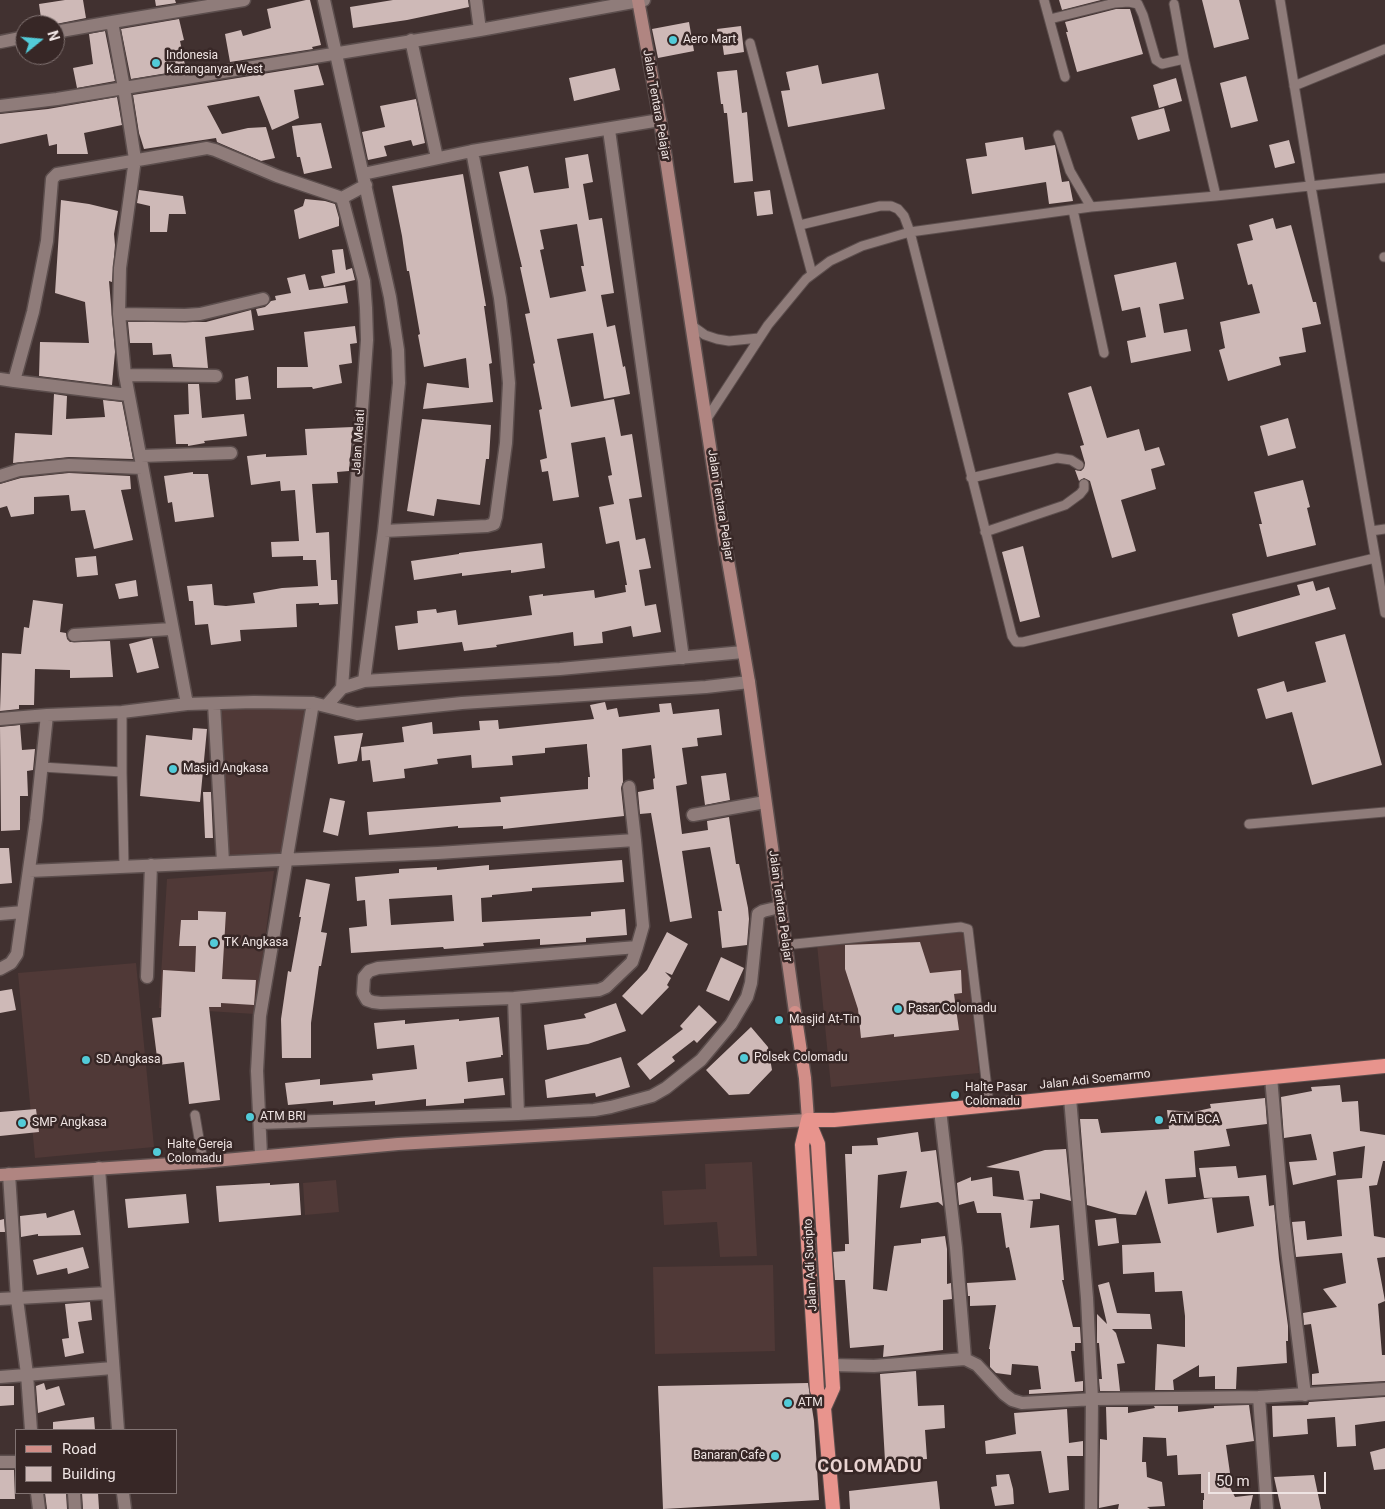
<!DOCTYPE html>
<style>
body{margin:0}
#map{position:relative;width:1385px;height:1509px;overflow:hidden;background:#413130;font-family:Roboto,sans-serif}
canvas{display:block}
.legend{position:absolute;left:15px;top:1429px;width:162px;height:65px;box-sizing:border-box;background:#372726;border:1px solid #817372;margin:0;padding:6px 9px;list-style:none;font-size:15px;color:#efe4e3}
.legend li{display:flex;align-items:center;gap:10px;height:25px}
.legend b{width:25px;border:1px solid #817372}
.north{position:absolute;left:15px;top:15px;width:50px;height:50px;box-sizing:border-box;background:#372726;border:1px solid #817372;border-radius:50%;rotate:73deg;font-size:14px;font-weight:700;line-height:20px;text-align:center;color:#efe4e3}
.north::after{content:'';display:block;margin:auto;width:18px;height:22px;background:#52cbd8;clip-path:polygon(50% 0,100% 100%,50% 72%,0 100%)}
.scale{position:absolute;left:1208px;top:1472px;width:118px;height:22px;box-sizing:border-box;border:2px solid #efe4e3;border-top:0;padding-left:6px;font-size:15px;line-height:18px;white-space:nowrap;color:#efe4e3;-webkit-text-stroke:4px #372726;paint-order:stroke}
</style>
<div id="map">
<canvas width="1385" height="1509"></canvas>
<ul class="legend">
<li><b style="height:6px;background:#d28e88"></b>Road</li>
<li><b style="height:14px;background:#ceb9b7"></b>Building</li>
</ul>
<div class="north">N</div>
<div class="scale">50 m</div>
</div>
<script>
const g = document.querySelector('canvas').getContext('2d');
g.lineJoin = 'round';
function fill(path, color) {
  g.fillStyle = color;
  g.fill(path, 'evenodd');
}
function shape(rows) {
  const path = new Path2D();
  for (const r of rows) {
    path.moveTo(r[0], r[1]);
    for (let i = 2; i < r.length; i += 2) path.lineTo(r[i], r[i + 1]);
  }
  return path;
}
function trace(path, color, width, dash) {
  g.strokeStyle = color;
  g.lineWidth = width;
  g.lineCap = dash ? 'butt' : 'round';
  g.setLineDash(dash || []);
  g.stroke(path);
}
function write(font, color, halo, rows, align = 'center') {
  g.font = font + ' Roboto,sans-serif';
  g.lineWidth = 5;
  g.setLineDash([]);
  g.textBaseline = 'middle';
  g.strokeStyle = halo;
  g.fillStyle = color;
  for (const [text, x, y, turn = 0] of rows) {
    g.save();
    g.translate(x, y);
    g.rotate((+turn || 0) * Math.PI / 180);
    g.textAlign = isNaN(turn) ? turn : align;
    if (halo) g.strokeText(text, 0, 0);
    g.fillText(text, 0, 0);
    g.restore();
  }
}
fill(shape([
 [308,705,283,854,227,858,219,709],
 [274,871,255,1014,159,1008,167,879],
 [966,930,979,1073,831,1087,817,944],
 [136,963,154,1147,35,1158,18,973],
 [752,1162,757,1256,720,1257,717,1222,664,1225,662,1191,706,1189,705,1164],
 [336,1180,339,1212,305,1215,303,1183],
 [773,1265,775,1351,655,1354,653,1267]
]), '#503937');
fill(shape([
 [65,0,83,0,86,18,51,25,42,25,39,4],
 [155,0,175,0,176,3,156,6],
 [306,0,310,0,321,45,312,47,313,49,230,62,225,34,241,30,243,36,271,28,267,9],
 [393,0,468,0,469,7,407,20,353,28,350,7],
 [1059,0,1101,0,1062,10],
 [1202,0,1239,0,1249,39,1214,48],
 [1116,9,1130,9,1143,54,1077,72,1066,32,1068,32,1065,22],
 [179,19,184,40,180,41,186,70,131,79,121,29],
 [689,22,694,51,658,58,652,29],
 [741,26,744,52,724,55,722,41,719,42,717,29],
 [105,31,115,81,77,88,73,68,93,64,89,34],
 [318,65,324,85,294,90,299,118,272,130,259,96,207,106,222,134,248,128,266,127,275,158,261,161,217,142,216,138,144,149,139,133,133,95],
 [818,65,822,84,878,73,885,109,788,127,781,91,790,90,786,72],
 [615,68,620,90,574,101,569,78],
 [737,70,742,113,747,112,753,181,734,183,727,113,724,113,723,104,721,104,717,72],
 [1246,76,1258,121,1231,128,1220,83],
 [1176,78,1182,101,1159,108,1153,85],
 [117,97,122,125,84,133,88,154,57,154,57,144,49,146,47,134,0,144,0,114,48,109],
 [416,99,425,143,413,146,411,140,384,146,387,156,368,160,362,132,385,127,380,106],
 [1164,108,1170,131,1138,140,1131,117],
 [321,123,332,168,304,174,300,157,297,157,292,126],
 [1023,137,1025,150,1055,145,1062,182,1069,181,1073,201,1049,204,1046,182,972,194,966,159,987,156,985,143],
 [1289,140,1295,163,1275,168,1269,145],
 [588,154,593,182,583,184,589,220,602,218,614,293,601,295,607,327,615,325,623,367,625,366,630,394,604,399,593,333,557,339,571,407,614,399,621,436,632,434,642,497,629,499,636,540,645,538,651,568,639,570,645,606,656,604,661,632,633,637,631,626,602,632,603,643,574,646,573,632,496,645,497,647,464,651,462,642,398,650,395,626,418,623,417,611,436,609,437,613,456,610,458,625,532,615,529,596,543,594,543,596,594,590,595,598,626,592,625,585,627,585,619,541,606,544,599,507,614,504,608,476,612,475,605,437,571,443,579,497,553,501,548,471,542,472,540,460,547,458,539,410,542,409,533,364,535,363,525,314,530,313,520,267,522,267,499,172,528,166,534,193,569,188,565,158],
 [577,224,584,266,581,266,586,291,550,298,540,250,544,249,540,230],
 [463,174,486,306,484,306,492,363,489,364,493,402,423,409,427,383,469,388,466,358,424,367,418,335,420,334,409,271,407,271,402,236,392,186],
 [139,190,183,196,186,214,169,214,167,232,150,232,150,206,137,203],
 [770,190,773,214,757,216,754,192],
 [305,199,325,201,335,204,339,218,339,226,299,239,294,210,303,206],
 [61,200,89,204,118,211,114,234,115,245,112,282,109,281,115,352,112,385,39,376,40,342,89,343,85,302,55,293],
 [1273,218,1276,229,1291,225,1313,302,1316,302,1321,324,1302,328,1306,352,1279,357,1281,365,1228,381,1219,350,1225,348,1220,322,1260,313,1252,284,1248,285,1237,244,1253,240,1249,225],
 [343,249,346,270,352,268,355,280,324,287,321,276,335,273,332,250],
 [1176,262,1184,299,1159,304,1164,333,1187,329,1191,351,1131,363,1127,341,1146,337,1140,307,1122,311,1114,275],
 [305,274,309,290,345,285,348,303,258,316,256,309,265,307,271,301,276,300,275,296,291,293,287,278],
 [251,310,254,330,205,337,208,368,173,367,171,354,153,355,152,343,130,343,128,322,206,322],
 [355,326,357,343,350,344,352,363,339,365,342,383,313,389,312,387,277,388,277,367,308,367,304,332],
 [248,376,251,399,236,400,235,379],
 [188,384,199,384,202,418,244,414,247,436,204,441,205,443,188,446,188,444,176,444,174,415,189,414],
 [1091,386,1107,438,1139,429,1145,451,1159,447,1165,465,1151,469,1156,489,1121,500,1136,551,1112,558,1090,481,1084,478,1079,481,1075,470,1081,471,1084,468,1085,463,1080,446,1084,445,1068,393],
 [54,394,67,396,66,419,105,417,103,400,122,402,133,459,69,457,13,463,15,433,52,435],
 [1288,418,1296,448,1268,456,1260,426],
 [422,419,491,425,489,459,486,459,480,505,437,499,434,516,407,511],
 [353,427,349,471,337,472,338,483,312,484,316,533,329,532,331,580,337,580,338,604,319,605,319,603,296,604,297,627,240,630,241,641,211,645,208,624,195,625,193,601,189,601,187,586,212,584,214,605,226,606,255,603,253,593,282,588,318,586,316,560,303,560,303,556,272,557,271,542,299,541,295,490,281,491,280,481,251,485,247,456,266,454,266,457,307,455,305,429],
 [193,472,193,474,208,474,214,517,175,522,172,502,168,503,164,476],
 [69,473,130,476,131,489,121,490,133,540,94,549,85,510,71,511,69,495,34,497,34,514,11,517,7,506,0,508,0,484,21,478],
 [1303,480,1310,507,1307,508,1316,545,1267,557,1259,524,1262,524,1254,492],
 [542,543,545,568,511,573,511,570,462,576,462,573,414,580,411,561,459,554,459,553],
 [1023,546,1040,617,1020,622,1002,552],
 [96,556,98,575,77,577,75,558],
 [136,580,138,596,119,599,115,584],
 [1313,581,1316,591,1329,587,1336,609,1238,637,1232,614,1300,595,1297,585],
 [33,600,63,604,60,632,66,633,67,639,70,642,110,641,113,677,70,678,70,670,35,669,34,705,19,705,19,709,0,711,2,653,21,654,24,627,29,628],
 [1345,634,1382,765,1312,785,1292,712,1266,719,1257,689,1284,681,1287,692,1326,682,1315,642],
 [152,638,159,668,137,673,129,644],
 [605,702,607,710,617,708,619,717,660,712,659,704,671,703,673,714,719,709,722,735,697,738,698,746,682,748,687,784,676,786,682,834,708,830,707,821,729,817,736,864,739,864,748,908,749,919,747,945,722,948,718,911,722,911,710,847,682,851,692,918,670,922,651,813,640,814,638,792,654,789,653,779,655,778,651,745,622,749,623,782,621,788,624,816,503,829,503,826,458,828,458,826,369,835,367,812,501,802,500,797,588,789,588,777,590,777,587,747,587,744,545,748,545,753,512,756,513,765,499,766,472,768,471,755,437,759,438,764,404,769,405,778,373,782,370,760,362,761,361,747,404,742,402,727,432,722,433,734,480,730,479,721,498,720,499,729,594,719,590,705],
 [20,725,22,750,35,749,33,770,27,771,28,796,20,796,20,830,1,831,0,727],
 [193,728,207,729,200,802,140,796,146,735,192,740],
 [363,733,357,761,338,764,334,736],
 [726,773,730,800,705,805,701,776],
 [203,792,211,792,213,838,205,838],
 [330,798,345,801,338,836,323,832],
 [0,848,9,848,12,883,0,884],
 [622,860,624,882,532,888,532,891,492,895,492,897,481,898,482,922,591,916,591,912,625,909,627,935,586,938,586,942,540,945,540,939,483,943,484,946,444,949,443,947,351,953,349,928,367,926,365,900,357,901,355,877,399,873,399,869,437,867,437,870,489,865,489,870],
 [452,895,454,921,391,925,389,899],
 [306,879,330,884,321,932,327,933,321,966,319,966,311,1023,311,1058,282,1058,281,1019,288,971,291,972,301,917,299,917],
 [198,911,226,912,222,979,256,980,254,1005,221,1003,221,1007,209,1007,220,1100,189,1104,184,1062,158,1065,152,1018,161,1017,163,970,195,972,196,946,179,946,181,920,198,920],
 [667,932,688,944,672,975,665,972,671,978,667,985,669,987,642,1015,622,996,647,970],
 [920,942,930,973,961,970,962,993,954,994,959,1030,894,1037,894,1034,861,1038,858,1009,845,969,845,945],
 [721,957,744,968,729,1001,706,991],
 [12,989,16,1010,0,1013,0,991],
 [616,1003,626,1031,588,1044,547,1050,544,1025,586,1018,584,1014],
 [699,1005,717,1022,697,1043,694,1040,672,1057,675,1061,650,1080,637,1064,683,1029,680,1026],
 [499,1017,503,1055,501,1055,501,1057,466,1062,468,1082,503,1078,505,1095,464,1099,464,1103,426,1106,426,1099,375,1105,375,1101,333,1105,333,1101,288,1105,285,1083,320,1079,320,1085,373,1080,372,1074,417,1069,414,1045,377,1049,374,1023,405,1020,405,1024,459,1019,459,1021],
 [751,1027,768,1047,772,1070,749,1094,729,1095,706,1070],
 [621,1057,630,1087,596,1097,595,1093,547,1098,545,1080],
 [1340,1085,1342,1102,1358,1101,1360,1131,1385,1135,1385,1161,1383,1161,1377,1185,1369,1186,1374,1236,1385,1238,1385,1257,1377,1258,1385,1301,1378,1304,1382,1355,1385,1355,1385,1381,1312,1385,1312,1374,1319,1373,1311,1324,1304,1325,1303,1313,1337,1307,1323,1289,1346,1283,1342,1253,1296,1257,1292,1222,1305,1221,1307,1240,1342,1236,1337,1180,1362,1178,1365,1146,1333,1152,1336,1175,1293,1185,1289,1162,1317,1160,1311,1134,1284,1138,1281,1097,1312,1091,1311,1087],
 [1265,1098,1267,1124,1226,1129,1230,1146,1194,1151,1196,1177,1165,1179,1168,1204,1212,1198,1217,1233,1254,1226,1249,1196,1204,1198,1199,1168,1236,1166,1238,1178,1266,1175,1269,1206,1274,1205,1279,1259,1288,1326,1288,1341,1286,1341,1287,1363,1237,1367,1236,1389,1215,1389,1215,1376,1199,1377,1199,1365,1173,1380,1174,1390,1155,1390,1157,1344,1185,1347,1185,1316,1182,1291,1155,1292,1154,1272,1123,1274,1122,1245,1161,1243,1146,1190,1136,1215,1119,1214,1087,1205,1080,1119,1098,1119,1101,1133,1169,1129,1167,1110,1193,1112,1211,1108,1210,1104],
 [36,1109,39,1132,0,1136,0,1112],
 [918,1132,921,1152,936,1150,943,1206,938,1202,900,1208,907,1171,878,1175,873,1289,887,1291,894,1246,921,1243,921,1239,945,1236,947,1249,947,1284,951,1283,952,1299,943,1300,943,1350,883,1357,884,1345,850,1348,845,1280,835,1280,833,1252,845,1251,845,1244,849,1244,845,1154,852,1154,852,1146,878,1145,877,1138],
 [1066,1149,1071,1201,1040,1193,1040,1199,1026,1200,1033,1201,1030,1228,1059,1225,1064,1280,1062,1280,1073,1327,1080,1327,1081,1343,1075,1343,1075,1351,1071,1351,1075,1382,1083,1381,1083,1391,1029,1394,1029,1390,1041,1389,1038,1366,1012,1364,1011,1375,996,1373,990,1367,990,1349,989,1349,996,1305,970,1306,970,1296,968,1296,967,1283,1016,1280,1009,1247,1006,1248,1001,1213,977,1213,974,1201,959,1205,957,1183,971,1177,971,1181,992,1177,993,1196,1024,1200,1019,1171,986,1167,1045,1150],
 [270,1183,270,1185,299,1183,301,1215,219,1222,216,1186],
 [186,1194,189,1223,128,1228,125,1199],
 [74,1210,81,1235,38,1236,38,1234,21,1237,20,1216,46,1213,47,1218],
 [1116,1218,1119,1243,1098,1246,1095,1220],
 [4,1219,5,1232,0,1232,0,1220],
 [83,1247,89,1268,68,1274,67,1268,37,1275,33,1260],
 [1109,1282,1117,1313,1150,1314,1152,1329,1112,1329,1116,1333,1125,1363,1117,1364,1120,1391,1100,1391,1099,1379,1102,1379,1099,1343,1097,1343,1097,1314,1107,1324,1098,1285],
 [90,1302,92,1320,78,1322,84,1353,65,1357,62,1339,69,1338,65,1304],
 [916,1371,918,1406,944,1405,945,1428,925,1430,927,1459,885,1461,880,1374],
 [44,1383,46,1390,59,1386,65,1405,38,1413,36,1386],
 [808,1383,814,1421,819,1500,663,1509,658,1386],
 [0,1386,14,1386,14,1405,0,1406],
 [1385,1397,1385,1421,1355,1425,1356,1446,1337,1447,1335,1417,1307,1419,1308,1434,1273,1437,1272,1406,1308,1405,1309,1402],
 [1249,1405,1254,1441,1226,1445,1230,1473,1223,1474,1235,1497,1253,1495,1250,1509,1203,1509,1203,1500,1204,1500,1204,1493,1201,1493,1201,1474,1178,1475,1177,1455,1167,1456,1166,1438,1143,1437,1142,1462,1146,1462,1147,1477,1162,1482,1165,1506,1147,1507,1150,1509,1118,1509,1119,1504,1099,1508,1100,1439,1107,1440,1106,1407,1128,1407,1128,1413,1155,1408,1154,1406,1178,1406,1178,1412,1214,1408,1214,1406],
 [1067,1409,1069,1443,1083,1441,1083,1456,1067,1456,1069,1490,1049,1493,1041,1451,986,1454,985,1441,1016,1434,1014,1413],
 [94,1417,95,1430,53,1430,53,1422],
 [1385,1448,1385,1469,1374,1470,1370,1452],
 [0,1470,14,1470,15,1499,0,1499],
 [1009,1474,1013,1489,1014,1504,995,1506,991,1487,997,1486,996,1475],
 [1314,1475,1321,1509,1281,1509,1274,1477],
 [937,1481,940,1509,850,1509,849,1491],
 [45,1493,66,1493,67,1509,47,1509],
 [82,1493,98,1493,99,1509,83,1509]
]), '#ceb9b7');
const service = shape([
 [1044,0,1065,77],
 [1280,0,1311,187,1385,613],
 [1174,4,1184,59,1216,196],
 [1050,19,1115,3,1129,2,1138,4,1143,15,1156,60,1162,64,1184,59],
 [750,43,812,274],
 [1294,86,1385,49],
 [1058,135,1070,171,1091,207],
 [1073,210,1104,353],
 [800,225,880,206,891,206,898,209,904,216,910,232,1012,636,1016,642,1023,642,1375,558],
 [1384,257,1385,257],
 [691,325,705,335,717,339,729,341,759,338],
 [706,420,768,325,806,279,830,261,862,246,910,232,1091,207,1216,196,1385,178],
 [971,478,1057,458,1071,460,1079,465],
 [1371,531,1385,529],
 [985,532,1065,505,1080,494,1084,489,1084,484],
 [42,767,122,772,122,712],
 [122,772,124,866],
 [1249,824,1385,812],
 [785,945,961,927,968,929,989,1105],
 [195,1115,203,1162]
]);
const minor = shape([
 [324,0,390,297,398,350,399,383,384,531,364,681],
 [476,0,480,30],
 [55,32,112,22],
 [411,40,437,158],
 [0,42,25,37],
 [0,106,57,99,480,30,644,0],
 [609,130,683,658],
 [363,174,472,151,660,120],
 [119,314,185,315,200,314,263,299],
 [125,375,216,376],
 [0,379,14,381,33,312,47,241,52,179,57,174,207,148,215,150,277,176,342,198,366,185],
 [14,381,128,395],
 [141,456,231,453],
 [0,476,19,470,69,465,142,468],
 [384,531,487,526,494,524,496,517,506,443,509,383,505,339,500,298,472,151],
 [74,635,171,629],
 [342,688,367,340,366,308,364,281,342,198],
 [187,704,125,375,119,314,120,268,135,159,124,88,112,22,244,0],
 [214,704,223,862],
 [327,705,342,688,364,681,560,669,743,652],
 [0,719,47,715,122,712,187,704,254,702,313,703,357,714,462,703,706,687,749,682],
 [629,787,635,840],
 [693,815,765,802],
 [29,871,438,853,635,840,643,926,637,947,632,962,606,987,599,990,514,998,381,1003,373,1002,367,1000,363,993,364,977,369,971,378,968,637,947],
 [0,914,23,912],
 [0,969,11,963,17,954,36,820,47,715],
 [147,977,151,865],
 [514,998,518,1114],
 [1271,1077,1283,1217,1305,1395],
 [1070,1098,1087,1298,1092,1399,1091,1509],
 [940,1110,956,1248,965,1359],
 [260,1123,518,1114,594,1110,611,1107,652,1096,666,1088,701,1060,731,1024,747,997,751,983,758,914,763,911,780,907],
 [261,1155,257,1071,260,1016,313,703],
 [99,1168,118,1430],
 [9,1174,17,1299,27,1374,31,1430],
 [0,1299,108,1293],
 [831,1365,874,1366,965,1359,977,1365,1004,1394,1012,1400,1022,1403,1095,1399,1259,1397,1385,1389],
 [0,1377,113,1368],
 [1259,1397,1267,1509],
 [0,1462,16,1462],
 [37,1493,39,1509],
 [74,1493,75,1509],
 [123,1493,125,1509]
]);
const secondary = shape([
 [638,0,660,120,723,532,749,682,795,1012],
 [0,1175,203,1162,398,1144,808,1120]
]);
const primary = shape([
 [795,1012,805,1078,808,1120]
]);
const trunk = shape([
 [808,1120,834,1120,940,1110,1385,1066],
 [808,1120,802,1145,817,1390,824,1408,833,1509],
 [808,1120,818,1144,833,1388,824,1408]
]);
trace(service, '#5c4e4d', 11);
trace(minor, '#5c4e4d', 15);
trace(secondary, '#5c4e4d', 15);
trace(primary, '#5c4e4d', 15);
trace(trunk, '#5c4e4d', 16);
trace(service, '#8f7c7a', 9);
trace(minor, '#8f7c7a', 12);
trace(secondary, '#b08581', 12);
trace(primary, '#d28e88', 12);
trace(trunk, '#e8948d', 14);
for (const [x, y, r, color] of [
 [673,40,5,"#52cbd8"],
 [156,63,5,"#52cbd8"],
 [173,769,5,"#52cbd8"],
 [214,943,5,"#52cbd8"],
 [898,1009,5,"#52cbd8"],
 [779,1020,5,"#52cbd8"],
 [744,1058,5,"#52cbd8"],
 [86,1060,5,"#52cbd8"],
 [955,1095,5,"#52cbd8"],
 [250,1117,5,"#52cbd8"],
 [1159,1120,5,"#52cbd8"],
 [22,1123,5,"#52cbd8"],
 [157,1152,5,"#52cbd8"],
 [788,1403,5,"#52cbd8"],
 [775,1456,5,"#52cbd8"]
]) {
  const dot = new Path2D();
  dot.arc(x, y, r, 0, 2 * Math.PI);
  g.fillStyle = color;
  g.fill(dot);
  trace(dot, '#372726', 2);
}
write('12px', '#efe4e3', '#372726', [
 ["Aero Mart",683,40],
 ["Indonesia",166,56],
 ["Karanganyar West",166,70],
 ["Masjid Angkasa",183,769],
 ["TK Angkasa",224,943],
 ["Pasar Colomadu",908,1009],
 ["Masjid At-Tin",789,1020],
 ["Polsek Colomadu",754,1058],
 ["SD Angkasa",96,1060],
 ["Halte Pasar",965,1088],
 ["Colomadu",965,1102],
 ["ATM BRI",260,1117],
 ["ATM BCA",1169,1120],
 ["SMP Angkasa",32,1123],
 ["Halte Gereja",167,1145],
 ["Colomadu",167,1159],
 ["ATM",798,1403],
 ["Banaran Cafe",765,1456,"right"]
], 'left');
write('12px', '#efe4e3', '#372726', [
 ["Jalan Tentara Pelajar",656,105,80],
 ["Jalan Melati",359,442,-86],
 ["Jalan Tentara Pelajar",720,505,81],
 ["Jalan Tentara Pelajar",780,906,82],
 ["Jalan Adi Soemarmo",1095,1080,-6],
 ["Jalan Adi Sucipto",811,1265,-93]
]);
g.letterSpacing = '1px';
write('bold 18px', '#e8d3d1', '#372726', [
 ["COLOMADU",870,1467]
]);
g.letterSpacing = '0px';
</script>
